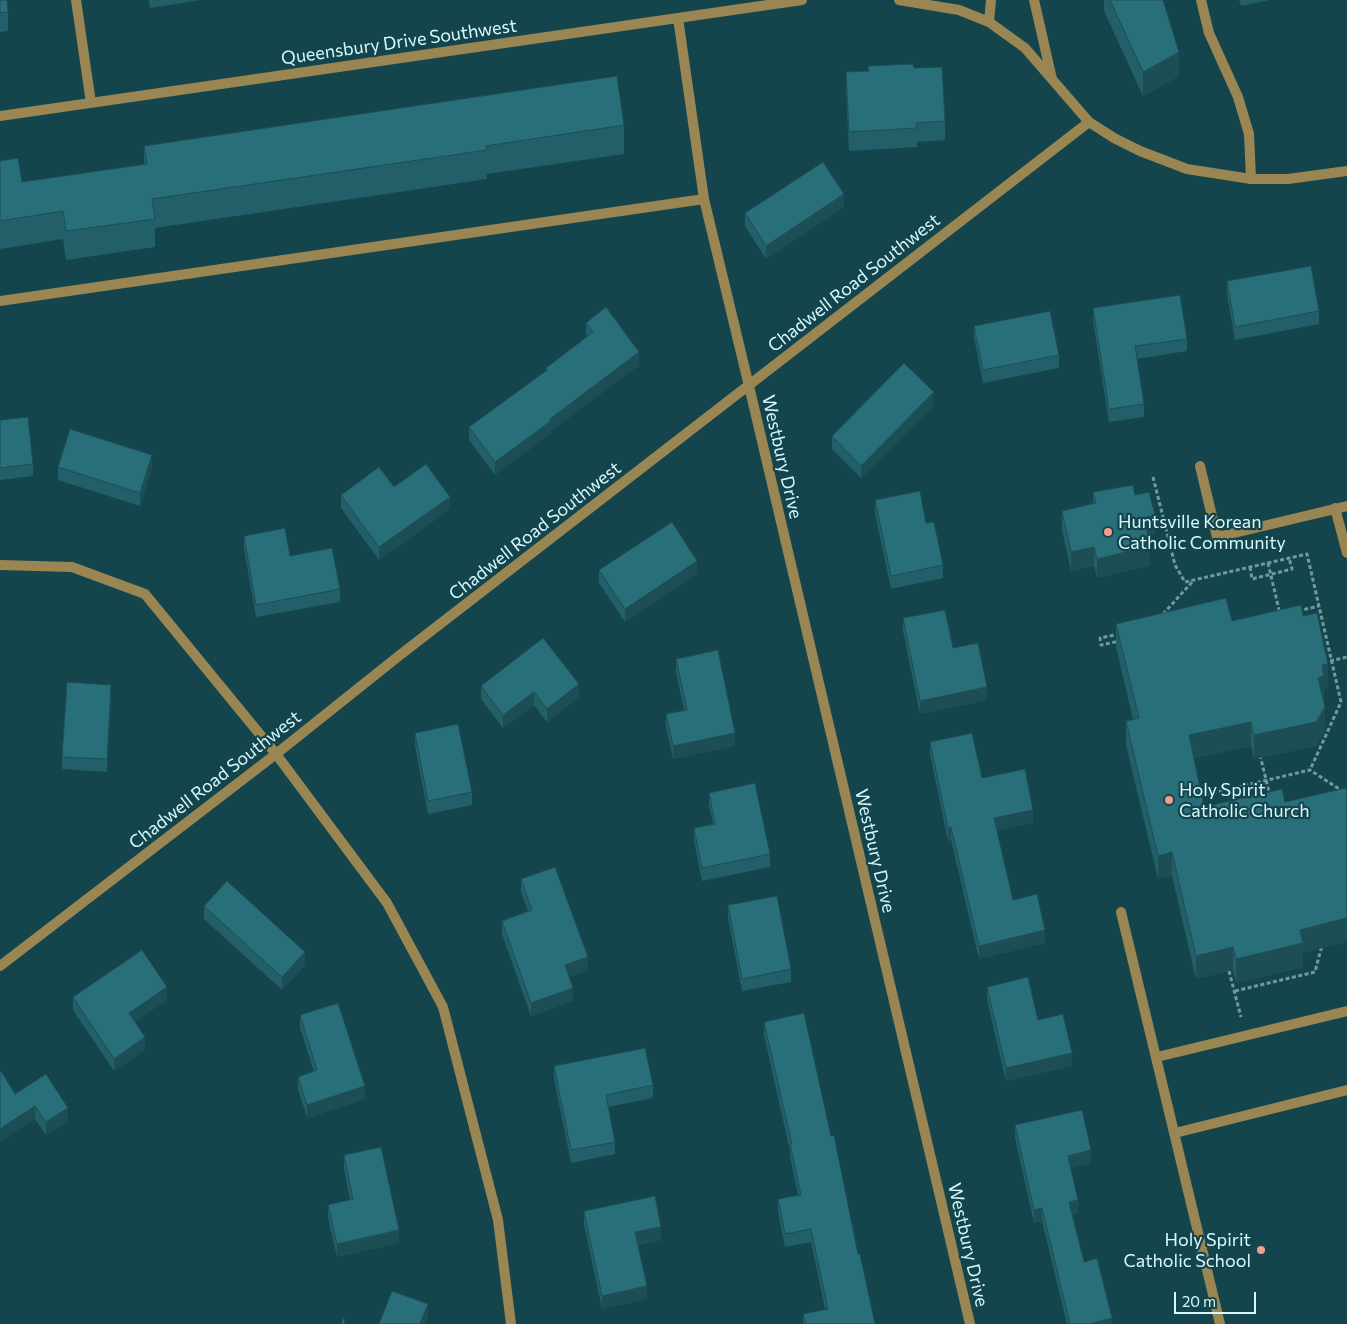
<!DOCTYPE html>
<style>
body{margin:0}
#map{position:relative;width:1347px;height:1324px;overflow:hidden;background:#14454d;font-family:Commissioner,sans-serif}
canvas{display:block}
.scale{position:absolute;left:1174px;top:1292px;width:82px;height:22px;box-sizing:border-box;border:2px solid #d7f8fd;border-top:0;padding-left:6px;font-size:15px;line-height:18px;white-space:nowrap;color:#d7f8fd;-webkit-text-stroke:4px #14454d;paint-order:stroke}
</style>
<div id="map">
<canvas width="1347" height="1324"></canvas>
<div class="scale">20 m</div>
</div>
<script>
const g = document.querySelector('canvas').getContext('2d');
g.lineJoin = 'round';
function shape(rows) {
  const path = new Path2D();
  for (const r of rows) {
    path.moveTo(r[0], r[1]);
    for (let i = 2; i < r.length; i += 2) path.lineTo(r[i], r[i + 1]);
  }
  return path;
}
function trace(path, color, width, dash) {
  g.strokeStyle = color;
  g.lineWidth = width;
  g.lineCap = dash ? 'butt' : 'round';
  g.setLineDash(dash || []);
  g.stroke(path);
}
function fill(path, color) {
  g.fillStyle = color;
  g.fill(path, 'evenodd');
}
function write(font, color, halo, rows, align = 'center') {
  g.font = font + ' Commissioner,sans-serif';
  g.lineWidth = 4.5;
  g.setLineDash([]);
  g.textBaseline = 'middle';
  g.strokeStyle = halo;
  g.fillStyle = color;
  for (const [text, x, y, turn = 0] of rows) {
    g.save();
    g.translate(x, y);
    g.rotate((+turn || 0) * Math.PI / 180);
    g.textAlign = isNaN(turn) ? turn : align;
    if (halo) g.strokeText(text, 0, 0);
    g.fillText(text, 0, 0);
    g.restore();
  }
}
trace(shape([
 [1153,477,1175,565,1185,582,1307,554,1341,702,1310,770],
 [1268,563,1280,614],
 [1250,567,1252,579,1292,569,1289,558],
 [1298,611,1319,606],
 [1163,614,1194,580],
 [1120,634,1100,638,1101,645,1120,641],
 [1330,661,1347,657],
 [1260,755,1270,796],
 [1200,796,1310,770,1347,794],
 [1229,971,1241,1017],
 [1235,991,1315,972,1322,945]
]), '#719aa0', 3, [4, 2.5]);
trace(shape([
 [1201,0,1209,33,1238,97,1249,134,1251,179],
 [704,199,749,386],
 [0,301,704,199,678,18],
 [1200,466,1217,537,1347,506],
 [1335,508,1347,553],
 [1121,912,1220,1324],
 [1157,1057,1347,1011],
 [1175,1133,1347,1090]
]), '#9a8652', 10);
trace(shape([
 [76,0,91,103],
 [899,0,959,10,989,22,1025,48,1089,122,1114,138,1140,151,1187,169,1251,179,1288,179,1347,171],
 [1034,0,1052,79],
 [989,22,991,0],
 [0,116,802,0],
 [749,386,970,1324],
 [0,565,72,567,145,594,276,754,387,903,443,1007,498,1220,511,1324],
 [0,966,276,754,400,655,1089,122]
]), '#9a8652', 10);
fill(shape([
 [0,0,8,12,8,31,0,32],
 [149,0,201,0,150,8],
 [1104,0,1163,0,1179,76,1143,96,1104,11],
 [1239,0,1270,0,1241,6],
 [868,66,914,68,945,121,945,140,917,142,917,147,849,151,846,91,846,72,868,71],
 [624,125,624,154,487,174,487,179,155,228,155,247,66,260,63,239,0,249,0,161,22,182,144,164,144,146],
 [844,207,766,259,745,226,745,213],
 [1227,281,1319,311,1319,324,1235,340,1227,294],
 [1093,308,1187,339,1187,351,1137,359,1144,404,1144,417,1109,422,1093,321],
 [586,323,639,365,551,431,551,433,495,475,469,440,469,427,546,371,546,368,587,337,586,336],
 [974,326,1059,355,1059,368,983,383,974,338],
 [934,405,861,478,832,449,832,436],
 [0,420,33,464,33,476,0,480],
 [58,467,152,468,140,506,58,480],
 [394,487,450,509,379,560,341,508,341,495],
 [1093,492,1135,495,1155,534,1148,536,1150,565,1097,578,1094,566,1071,571,1062,530,1062,511,1093,503],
 [875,500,926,523,943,565,943,578,891,589,875,513],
 [244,536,290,556,340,589,340,602,256,617,244,549],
 [599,570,697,574,625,622,599,583],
 [903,618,953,648,987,700,920,714,903,631],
 [1232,621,1328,687,1324,688,1324,700,1323,700,1325,731,1316,746,1254,759,1251,746,1194,758,1204,807,1303,953,1303,967,1236,983,1233,970,1196,979,1172,876,1158,879,1126,745,1126,721,1133,719,1116,647,1116,624],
 [676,659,735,746,673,759,666,727,666,714,684,710,676,672],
 [481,686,579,697,547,722,534,705,503,728,481,699],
 [111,697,107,772,62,769,62,757],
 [415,733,472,792,472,805,428,814,415,746],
 [930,742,982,778,1033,823,996,830,1013,900,1045,943,979,959,951,840,948,841,930,754],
 [709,793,770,854,770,867,702,881,694,841,694,828,713,824,709,806],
 [521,879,588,970,569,977,573,1001,531,1016,502,934,502,921,528,911,521,892],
 [728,905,791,969,791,982,742,991,728,918],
 [204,906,305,965,282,990,204,919],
 [987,987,1038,1020,1072,1066,1006,1081,987,1000],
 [73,997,167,1000,135,1021,145,1050,114,1071,73,1010],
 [300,1015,365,1099,307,1118,298,1089,298,1077,314,1072,300,1028],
 [764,1022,858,1254,875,1324,803,1324,803,1314,825,1309,811,1242,785,1247,778,1212,778,1199,798,1195,790,1157,790,1151,764,1035],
 [554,1066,653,1085,653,1098,608,1107,615,1142,615,1154,571,1163,554,1079],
 [15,1094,68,1121,46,1135,35,1119],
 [1015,1125,1091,1163,1071,1168,1078,1213,1072,1214,1084,1262,1112,1324,1067,1324,1042,1221,1034,1223,1015,1138],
 [344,1155,399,1243,337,1257,328,1218,328,1205,350,1200,344,1168],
 [584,1211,661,1240,638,1245,647,1299,602,1309,584,1224]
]), '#235f69');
fill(shape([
 [1179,52,1179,76,1143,96,1143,72],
 [844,194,844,207,766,259,766,246],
 [639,352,639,365,551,431,551,433,495,475,495,462,550,419],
 [934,392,934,405,861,478,861,466],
 [152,455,152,468,140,506,140,493],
 [450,497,450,509,379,560,379,547],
 [1155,515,1155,534,1144,537,1144,518],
 [1150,546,1150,565,1097,578,1097,559],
 [1094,547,1094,566,1071,571,1071,552],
 [697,561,697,574,625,622,625,609],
 [1328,664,1328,687,1324,688,1324,700,1318,701,1318,678,1322,665],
 [579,684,579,697,547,722,547,709],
 [111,685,111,697,107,772,107,759],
 [987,687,987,700,920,714,920,701],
 [534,692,534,705,503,728,503,715],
 [1325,707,1325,731,1316,746,1254,759,1254,735],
 [1251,722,1251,746,1189,759,1189,735],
 [735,733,735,746,673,759,673,746],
 [1033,810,1033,823,994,831,994,818],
 [951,827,951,840,948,841,948,828],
 [1172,852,1172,876,1158,879,1158,856],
 [1347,918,1347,942,1303,953,1303,967,1236,983,1236,959,1300,930],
 [1045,930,1045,943,979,959,979,946],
 [1233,947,1233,970,1196,979,1196,956],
 [305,952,305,965,282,990,282,977],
 [588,957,588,970,565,978,565,965],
 [167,987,167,1000,129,1026,129,1013],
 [573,988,573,1001,531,1016,531,1003],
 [145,1037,145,1050,114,1071,114,1059],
 [1072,1053,1072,1066,1006,1081,1006,1068],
 [365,1086,365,1099,307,1118,307,1105],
 [35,1106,35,1119,0,1142,0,1129],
 [68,1108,68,1121,46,1135,46,1122],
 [1091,1150,1091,1163,1068,1169,1068,1156],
 [1078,1200,1078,1213,1069,1215,1069,1202],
 [1042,1208,1042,1221,1034,1223,1034,1210],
 [661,1227,661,1240,635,1245,635,1232],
 [399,1230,399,1243,337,1257,337,1244],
 [647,1286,647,1299,602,1309,602,1296],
 [428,1304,428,1317,425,1324,420,1324],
 [1112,1318,1112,1324,1089,1324]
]), '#1d4e55');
const building = shape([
 [0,0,7,0,8,12,0,13,0,0],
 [1110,0,1163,0,1179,52,1143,72,1110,0],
 [913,64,914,68,942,67,945,121,916,123,917,128,849,132,846,72,869,71,868,66,913,64],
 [617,76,624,125,486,146,487,150,152,199,155,219,66,231,63,211,0,221,0,161,18,158,22,182,147,164,144,146,617,76],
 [823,162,844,194,766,246,745,213,823,162],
 [1311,266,1319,311,1235,327,1227,281,1311,266],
 [1180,295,1187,339,1135,346,1144,404,1109,409,1093,308,1180,295],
 [606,307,639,352,550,419,551,421,495,462,469,427,547,370,546,368,593,332,586,323,606,307],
 [1050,311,1059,355,983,370,974,326,1050,311],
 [904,363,934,392,861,466,832,436,904,363],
 [28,417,33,464,0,468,0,420,28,417],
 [70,429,152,455,140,493,58,467,70,429],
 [426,464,450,497,379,547,341,495,379,467,394,487,426,464],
 [1133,485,1135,495,1149,492,1155,515,1144,518,1150,546,1097,559,1094,547,1071,552,1062,511,1096,503,1093,492,1133,485],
 [920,491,926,523,934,522,943,565,891,576,875,500,920,491],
 [672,522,697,561,625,609,599,570,672,522],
 [285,528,290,556,332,548,340,589,256,605,244,536,285,528],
 [1226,598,1232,621,1301,605,1303,616,1317,613,1328,664,1322,665,1324,676,1318,678,1325,707,1316,722,1254,735,1251,722,1189,735,1204,807,1282,789,1285,802,1346,788,1347,794,1347,918,1300,930,1303,943,1236,959,1233,947,1196,956,1172,852,1158,856,1126,721,1139,718,1116,624,1226,598],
 [945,610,953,648,978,643,987,687,920,701,903,618,945,610],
 [543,638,579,684,547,709,534,692,503,715,481,686,543,638],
 [718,650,735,733,673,746,666,714,687,710,676,659,718,650],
 [67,682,111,685,107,759,62,757,67,682],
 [458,724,472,792,428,801,415,733,458,724],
 [972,733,982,778,1025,769,1033,810,994,818,1013,900,1037,894,1045,930,979,946,951,827,948,828,930,742,972,733],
 [755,783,770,854,702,868,694,828,715,824,709,793,755,783],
 [555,867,588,957,565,965,573,988,531,1003,502,921,532,910,521,879,555,867],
 [227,881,305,952,282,977,204,906,227,881],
 [777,896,791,969,742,979,728,905,777,896],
 [142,950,167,987,129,1013,145,1037,114,1059,73,997,142,950],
 [1028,977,1038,1020,1063,1014,1072,1053,1006,1068,987,987,1028,977],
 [338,1003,365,1086,307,1105,298,1077,317,1070,300,1015,338,1003],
 [804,1013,831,1136,834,1135,858,1254,860,1254,875,1324,806,1324,803,1314,828,1309,811,1229,785,1234,778,1199,801,1195,790,1144,792,1144,764,1022,804,1013],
 [645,1048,653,1085,606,1095,615,1142,571,1150,554,1066,645,1048],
 [0,1071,1,1071,15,1094,46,1074,68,1108,46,1122,35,1106,0,1129,0,1071],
 [1082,1110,1091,1150,1068,1156,1078,1200,1069,1202,1084,1262,1097,1258,1112,1318,1089,1324,1070,1324,1042,1208,1034,1210,1015,1125,1082,1110],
 [381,1147,399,1230,337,1244,328,1205,353,1199,344,1155,381,1147],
 [655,1196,661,1227,635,1232,647,1286,602,1296,584,1211,655,1196],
 [392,1291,428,1304,420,1324,379,1324,392,1291],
 [344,1316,345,1324,341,1324,344,1316]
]);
fill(building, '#296f7a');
trace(building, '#1d4e55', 1);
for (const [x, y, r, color] of [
 [1108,532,5,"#f59d8f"],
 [1169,800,5,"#f59d8f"],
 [1261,1250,5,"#f59d8f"]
]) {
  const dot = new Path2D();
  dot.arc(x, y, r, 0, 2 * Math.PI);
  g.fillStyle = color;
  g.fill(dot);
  trace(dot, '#14454d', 2);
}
write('18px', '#d7f8fd', '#14454d', [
 ["Queensbury Drive Southwest",399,42,-8],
 ["Chadwell Road Southwest",854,283,-38],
 ["Westbury Drive",782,457,77],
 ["Chadwell Road Southwest",535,531,-38],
 ["Chadwell Road Southwest",215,780,-38],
 ["Westbury Drive",875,851,77],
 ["Westbury Drive",968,1245,77]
]);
write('18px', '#d7f8fd', '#14454d', [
 ["Huntsville Korean",1118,522],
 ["Catholic Community",1118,543],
 ["Holy Spirit",1179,790],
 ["Catholic Church",1179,811],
 ["Holy Spirit",1251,1240,"right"],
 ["Catholic School",1251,1261,"right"]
], 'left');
</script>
